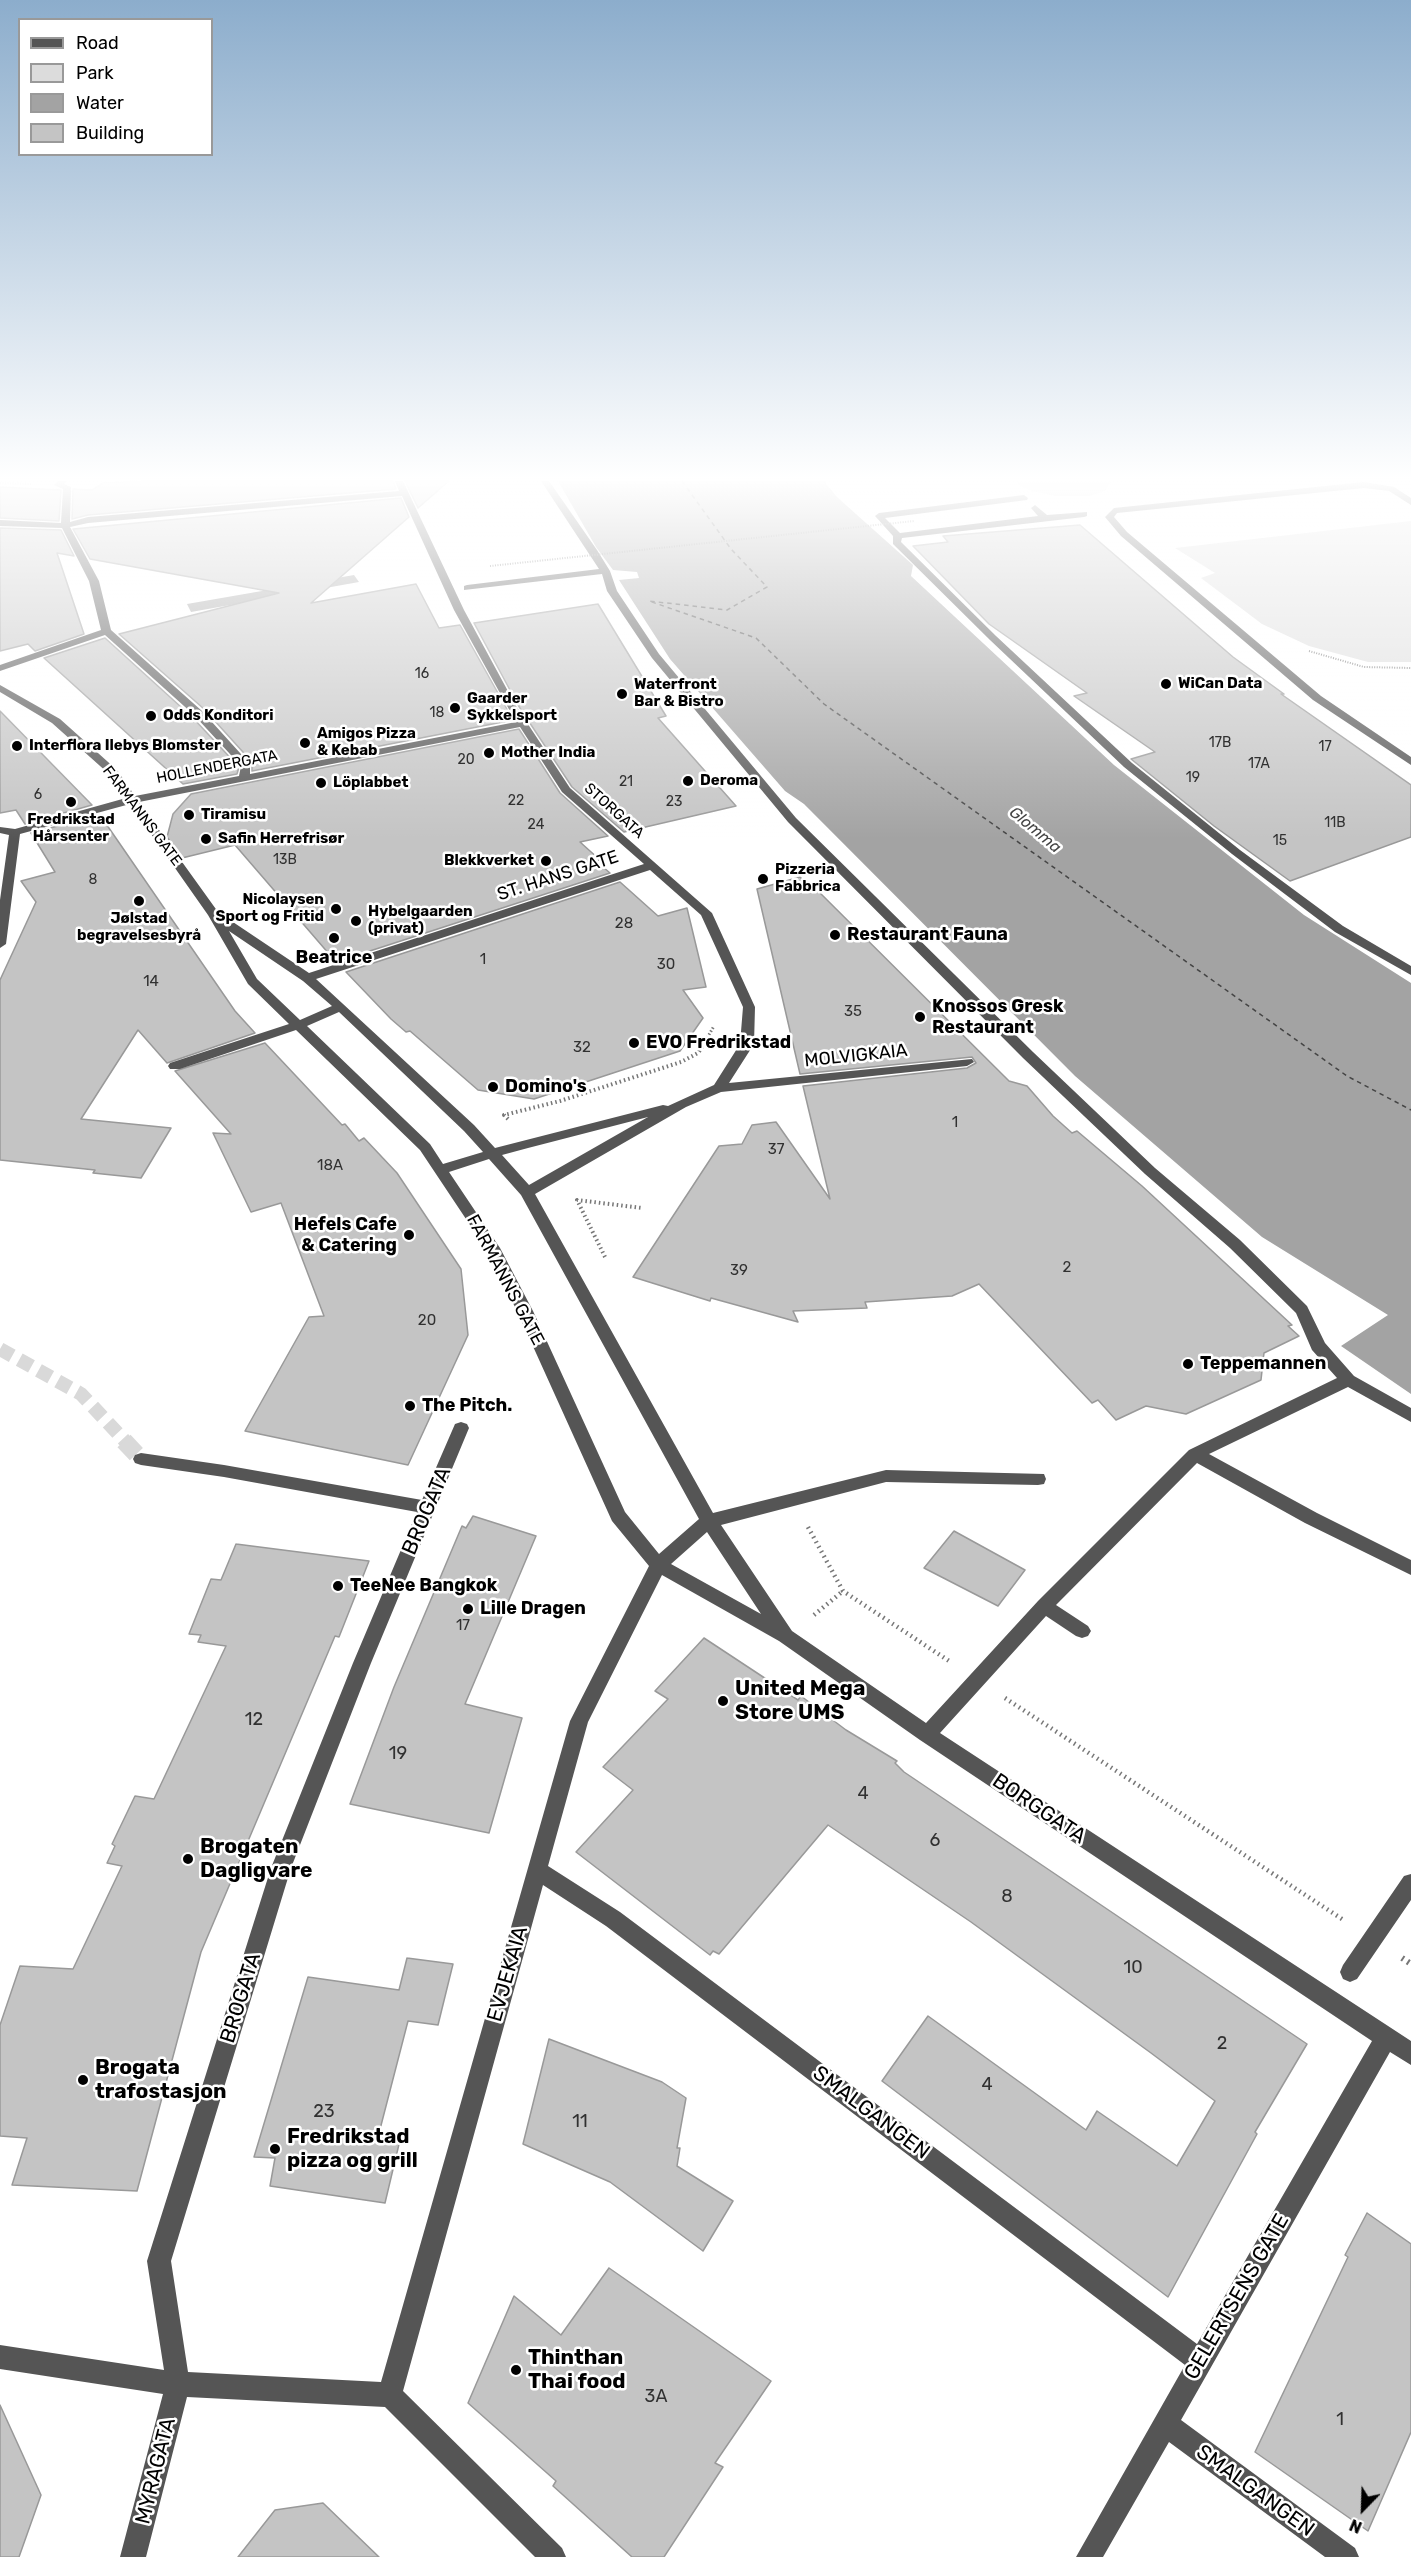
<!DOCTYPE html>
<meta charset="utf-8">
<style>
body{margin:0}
#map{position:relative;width:1411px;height:2557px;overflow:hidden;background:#fff;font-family:Rubik,sans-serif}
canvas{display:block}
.legend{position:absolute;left:18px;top:18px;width:195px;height:138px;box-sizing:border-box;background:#fff;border:2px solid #999;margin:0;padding:8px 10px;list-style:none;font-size:18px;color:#000}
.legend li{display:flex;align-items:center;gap:12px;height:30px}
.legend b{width:30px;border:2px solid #999}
.north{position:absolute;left:1333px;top:2479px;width:60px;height:60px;-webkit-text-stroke:4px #fff;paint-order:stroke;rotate:203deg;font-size:16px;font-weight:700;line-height:24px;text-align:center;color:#000}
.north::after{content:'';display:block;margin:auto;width:21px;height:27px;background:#000;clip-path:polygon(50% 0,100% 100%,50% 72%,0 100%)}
</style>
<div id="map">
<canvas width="1411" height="2557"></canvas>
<ul class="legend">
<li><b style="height:8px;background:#555"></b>Road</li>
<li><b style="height:16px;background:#dcdcdc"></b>Park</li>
<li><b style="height:16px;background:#a3a3a3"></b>Water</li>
<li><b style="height:16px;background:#c4c4c4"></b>Building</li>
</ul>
<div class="north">N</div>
</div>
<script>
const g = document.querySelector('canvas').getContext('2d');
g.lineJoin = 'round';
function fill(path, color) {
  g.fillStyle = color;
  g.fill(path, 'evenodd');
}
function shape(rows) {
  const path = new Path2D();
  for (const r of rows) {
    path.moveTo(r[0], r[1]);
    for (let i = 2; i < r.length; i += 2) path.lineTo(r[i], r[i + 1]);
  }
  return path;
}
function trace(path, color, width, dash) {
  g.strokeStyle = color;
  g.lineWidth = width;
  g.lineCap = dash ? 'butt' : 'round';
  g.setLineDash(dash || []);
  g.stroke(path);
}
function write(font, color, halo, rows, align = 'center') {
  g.font = font + ' Rubik,sans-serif';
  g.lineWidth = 5;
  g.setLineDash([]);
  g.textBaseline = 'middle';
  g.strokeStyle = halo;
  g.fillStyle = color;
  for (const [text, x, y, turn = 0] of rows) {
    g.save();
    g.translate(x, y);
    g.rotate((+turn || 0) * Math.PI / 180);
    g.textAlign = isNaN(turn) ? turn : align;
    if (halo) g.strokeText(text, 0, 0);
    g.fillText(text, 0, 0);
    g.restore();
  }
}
fill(shape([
 [1018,481,1112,481,1105,491,1090,496,1055,496,1032,491,1018,485],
 [1411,521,1411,662,1368,662,1309,646,1262,624,1201,578,1215,573,1175,548]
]), '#dcdcdc');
fill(shape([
 [558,481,824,481,837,497,913,565,911,576,1114,765,1304,915,1411,983,1411,1394,1341,1346,1388,1315,1262,1237,1075,1076,804,804,785,791,670,659,619,580,639,578,637,572,613,570,596,547],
 [354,575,359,582,191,612,187,604]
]), '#a3a3a3');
trace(shape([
 [682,481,731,549,767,587,727,610,649,601,756,638,824,704,1347,1076,1411,1110]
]), '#444', 1.5, [4.5, 4]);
const building = shape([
 [142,481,393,481,396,489,88,515,72,519,73,489,92,490,103,483,142,481],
 [405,481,449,481,418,508,405,481],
 [0,487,61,490,59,521,0,518,0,487],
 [401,498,409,517,311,603,416,584,439,628,460,625,513,720,252,771,252,762,204,709,119,634,279,593,90,559,73,529,401,498],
 [1080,525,1233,657,1284,694,1281,694,1411,785,1411,837,1290,881,1214,826,1131,759,1155,752,1074,696,1087,693,989,624,913,546,948,542,943,536,1080,525],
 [0,528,61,530,74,556,57,553,84,634,35,651,28,644,0,651,0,528],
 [598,604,666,716,658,718,736,806,624,832,572,787,518,705,474,623,598,604],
 [105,638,192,717,239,767,237,774,183,784,44,658,105,638],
 [0,711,92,805,25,824,16,810,0,813,0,711],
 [519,729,560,793,608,836,580,842,600,860,596,861,610,873,336,962,235,845,182,858,167,837,173,814,191,794,519,729],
 [100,815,235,1011,255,1033,167,1063,138,1030,81,1119,171,1128,141,1178,93,1173,95,1170,0,1160,0,980,36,902,21,881,55,872,31,833,100,815],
 [800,877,807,884,810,883,1009,1081,1027,1086,1053,1116,1072,1133,1077,1131,1142,1186,1292,1325,1288,1326,1299,1336,1264,1353,1261,1380,1186,1414,1146,1406,1116,1420,1098,1400,1092,1403,979,1284,952,1296,865,1302,867,1308,793,1311,798,1322,711,1298,710,1301,633,1277,719,1146,742,1144,752,1125,776,1122,830,1199,803,1086,967,1068,976,1063,972,1057,800,1074,757,889,800,877],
 [620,882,658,916,687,908,706,987,683,990,703,1018,680,1051,534,1099,478,1090,410,1031,406,1032,391,1019,346,972,620,882],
 [265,1043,342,1125,345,1124,359,1141,364,1138,397,1173,461,1269,468,1335,408,1465,245,1431,309,1317,324,1316,281,1203,251,1212,213,1133,231,1134,175,1071,265,1043],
 [473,1516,536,1536,465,1704,522,1718,489,1833,350,1804,394,1687,462,1526,466,1528,473,1516],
 [954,1531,1025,1570,998,1606,924,1568,954,1531],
 [236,1544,369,1561,339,1637,335,1636,201,1952,137,2191,12,2185,27,2138,0,2136,0,2025,20,1966,73,1969,122,1866,107,1863,115,1846,112,1844,135,1796,154,1799,226,1646,198,1642,201,1635,189,1634,211,1579,221,1580,236,1544],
 [704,1638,798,1700,801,1696,846,1730,897,1761,895,1763,904,1772,1307,2044,1255,2132,1257,2134,1168,2297,882,2081,928,2016,1086,2130,1097,2111,1177,2166,1215,2101,1151,2053,971,1922,828,1825,719,1954,713,1951,710,1955,576,1852,633,1790,603,1767,668,1699,655,1691,704,1638],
 [407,1958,453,1964,438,2025,408,2021,378,2137,400,2140,385,2203,270,2186,275,2158,254,2157,308,1977,399,1990,407,1958],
 [549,2039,662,2082,686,2098,677,2148,680,2148,677,2166,733,2201,703,2251,610,2182,523,2144,549,2039],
 [1367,2213,1411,2244,1411,2432,1368,2531,1255,2452,1348,2257,1345,2255,1367,2213],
 [609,2268,771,2381,715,2463,723,2467,664,2557,632,2557,553,2486,556,2481,468,2403,514,2296,561,2335,609,2268],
 [0,2405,41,2495,19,2557,0,2557,0,2405],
 [323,2503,379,2557,238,2557,275,2510,323,2503]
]);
fill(building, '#c4c4c4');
trace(building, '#999', 1.5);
trace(shape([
 [0,1349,81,1394,126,1442]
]), '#d9d9d9', 14, [14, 8]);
trace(shape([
 [124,1441,141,1459]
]), '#d9d9d9', 18, [18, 9]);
trace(shape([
 [0,483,32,484],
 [1309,651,1364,667,1411,668]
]), '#777', 2, [1, 1.5]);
trace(shape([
 [702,1047,714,1026]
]), '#777', 3, [1.5, 2]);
trace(shape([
 [508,1119,504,1115,560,1101,681,1062,698,1053,703,1046],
 [605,1257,577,1200,642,1208]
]), '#777', 4, [1.5, 3]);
trace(shape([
 [808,1527,843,1591,949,1661],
 [814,1615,843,1591],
 [1005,1698,1345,1921]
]), '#777', 4.5, [1.5, 4]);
trace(shape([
 [1402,1958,1411,1964]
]), '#777', 6, [2, 4.5]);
fill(shape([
 [58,481,67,481,64,484,71,487,70,522,88,517,399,491,395,481,403,481,464,610,516,706,570,788,712,913,755,1007,754,1044,729,1083,972,1059,974,1062,967,1066,721,1092,686,1107,535,1194,713,1513,886,1470,1044,1474,1046,1479,1044,1484,1038,1485,886,1482,721,1525,792,1631,926,1723,1038,1601,1189,1450,1337,1378,1312,1350,1296,1313,1230,1248,1145,1174,1023,1058,788,822,652,658,607,591,602,574,464,590,464,586,467,585,599,569,541,481,549,481,597,550,610,571,617,591,659,654,796,818,1033,1052,1155,1168,1240,1240,1307,1306,1325,1343,1354,1376,1411,1408,1411,1422,1348,1387,1209,1454,1317,1513,1411,1560,1411,1575,1305,1523,1197,1463,1056,1605,1088,1626,1091,1631,1088,1636,1082,1638,1076,1636,1046,1616,940,1733,1411,2041,1411,2065,1390,2052,1181,2420,1355,2548,1359,2557,1325,2557,1169,2442,1103,2557,1076,2557,1185,2365,606,1926,543,1885,403,2391,562,2548,566,2557,535,2557,385,2407,187,2397,146,2557,120,2557,163,2394,0,2369,0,2345,164,2370,147,2261,271,1868,353,1663,417,1512,224,1477,141,1465,135,1463,133,1459,135,1455,141,1453,224,1465,422,1500,455,1424,461,1422,467,1424,469,1428,371,1663,291,1868,171,2261,188,2372,381,2382,570,1721,649,1566,612,1521,517,1311,486,1249,420,1150,296,1030,180,1069,170,1069,168,1066,170,1063,289,1024,248,984,208,915,130,804,20,834,6,944,0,948,0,900,9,835,0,833,0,827,15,829,126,798,109,774,52,723,0,692,0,685,60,719,117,770,135,796,239,776,241,766,194,715,105,635,0,671,0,665,101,630,89,581,62,528,0,526,0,520,61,523,63,489,54,485,58,481],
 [402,496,454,610,516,722,250,774,250,764,202,711,111,630,99,581,70,527,88,523,402,496],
 [520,727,562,792,644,864,309,973,218,912,139,802,520,727],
 [650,870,701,915,743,1007,740,1044,714,1085,668,1106,663,1105,495,1148,474,1125,316,979,650,870],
 [229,931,303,981,332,1006,300,1020,257,979,229,931],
 [339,1012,464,1131,483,1152,443,1164,430,1144,307,1026,339,1012],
 [648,1117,529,1185,502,1155,528,1148,648,1117],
 [489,1159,521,1195,699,1519,659,1554,625,1512,533,1311,500,1248,449,1172,489,1159],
 [707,1532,761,1614,671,1564,707,1532],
 [662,1575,779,1641,920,1740,1372,2041,1197,2344,620,1912,548,1866,588,1722,662,1575],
 [1364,482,1394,487,1411,498,1411,505,1389,491,1364,488,1117,513,1114,517,1127,532,1321,696,1411,757,1411,765,1313,700,1121,536,1105,517,1114,508,1364,482],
 [1024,495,1028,498,1027,500,885,518,900,533,1038,516,1031,508,1035,505,1047,515,1087,512,1087,516,1084,517,902,538,901,542,996,636,1132,763,1240,850,1343,926,1411,966,1411,975,1335,932,1232,854,1124,767,990,640,893,544,893,536,875,516,879,513,1024,495],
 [1411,1874,1411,1900,1357,1979,1350,1982,1343,1979,1340,1972,1343,1965,1404,1876,1411,1874]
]), '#555');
trace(shape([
 [490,566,914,521]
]), '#777', 2, [1, 1.5]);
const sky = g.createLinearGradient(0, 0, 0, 839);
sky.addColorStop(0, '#8cadcc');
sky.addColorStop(0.57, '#fff');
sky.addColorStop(1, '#ffffff00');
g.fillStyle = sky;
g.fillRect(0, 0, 1411, 839);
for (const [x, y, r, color] of [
 [1166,684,6,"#000"],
 [622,694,6,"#000"],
 [455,708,6,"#000"],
 [151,716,6,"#000"],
 [305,743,6,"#000"],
 [17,746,6,"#000"],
 [489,753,6,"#000"],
 [688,781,6,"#000"],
 [321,783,6,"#000"],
 [71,802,6,"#000"],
 [189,815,6,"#000"],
 [206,839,6,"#000"],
 [546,861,6,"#000"],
 [763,879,6,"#000"],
 [139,901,6,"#000"],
 [336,909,6,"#000"],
 [356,921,6,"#000"],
 [835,935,6,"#000"],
 [334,938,6,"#000"],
 [920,1017,6,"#000"],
 [634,1043,6,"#000"],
 [493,1087,6,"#000"],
 [409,1235,6,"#000"],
 [1188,1364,6,"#000"],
 [410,1406,6,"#000"],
 [338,1586,6,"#000"],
 [468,1609,6,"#000"],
 [723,1701,6,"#000"],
 [188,1859,6,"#000"],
 [83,2080,6,"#000"],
 [275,2149,6,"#000"],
 [516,2370,6,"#000"]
]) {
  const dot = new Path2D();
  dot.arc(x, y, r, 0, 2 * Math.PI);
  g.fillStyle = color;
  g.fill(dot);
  trace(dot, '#fff', 2);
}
write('14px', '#313131', null, [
 ["16",422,674],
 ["18",437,713],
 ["17B",1220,743],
 ["17",1325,747],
 ["20",466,760],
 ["17A",1259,764],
 ["19",1193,778],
 ["21",626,782],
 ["6",38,795],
 ["22",516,801],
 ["23",674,802],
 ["11B",1335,823],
 ["24",536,825],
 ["15",1280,841],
 ["13B",285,860],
 ["8",93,880]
]);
write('bold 15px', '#000', '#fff', [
 ["WiCan Data",1178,684],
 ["Waterfront",634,685],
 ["Bar & Bistro",634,702],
 ["Gaarder",467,699],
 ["Sykkelsport",467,716],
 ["Odds Konditori",163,716],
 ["Amigos Pizza",317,734],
 ["& Kebab",317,751],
 ["Interflora Ilebys Blomster",29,746],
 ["Mother India",501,753],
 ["Deroma",700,781],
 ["Löplabbet",333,783],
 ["Tiramisu",201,815],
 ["Fredrikstad",71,820,"center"],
 ["Hårsenter",71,837,"center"],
 ["Safin Herrefrisør",218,839],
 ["Blekkverket",534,861,"right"],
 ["Pizzeria",775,870],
 ["Fabbrica",775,887],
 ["Nicolaysen",324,900,"right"],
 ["Sport og Fritid",324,917,"right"],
 ["Hybelgaarden",368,912],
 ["(privat)",368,929],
 ["Jølstad",139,919,"center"],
 ["begravelsesbyrå",139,936,"center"]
], 'left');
write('15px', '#000', '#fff', [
 ["HOLLENDERGATA",217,767,-11],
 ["STORGATA",614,811,42],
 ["FARMANNS GATE",142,816,53]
]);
write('15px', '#313131', null, [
 ["28",624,924],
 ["1",483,960],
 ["30",666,965],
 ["14",151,982],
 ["35",853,1012],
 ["32",582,1048],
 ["1",955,1123],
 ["37",776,1150],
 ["18A",330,1166],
 ["2",1067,1268],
 ["39",739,1271],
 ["20",427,1321],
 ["17",463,1626]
]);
write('italic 16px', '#444', '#fff', [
 ["Glomma",1035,830,40]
]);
write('18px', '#000', '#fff', [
 ["ST. HANS GATE",558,876,-18],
 ["MOLVIGKAIA",856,1056,-6],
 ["FARMANNS GATE",505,1280,62]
]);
write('bold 18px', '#000', '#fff', [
 ["Restaurant Fauna",847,935],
 ["Beatrice",334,958,"center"],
 ["Knossos Gresk",932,1007],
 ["Restaurant",932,1028],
 ["EVO Fredrikstad",646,1043],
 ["Domino's",505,1087],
 ["Hefels Cafe",397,1225,"right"],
 ["& Catering",397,1246,"right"],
 ["Teppemannen",1200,1364],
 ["The Pitch.",422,1406],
 ["TeeNee Bangkok",350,1586],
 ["Lille Dragen",480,1609]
], 'left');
write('18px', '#313131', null, [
 ["12",254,1720],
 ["19",398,1754],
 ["4",863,1794],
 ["6",935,1841],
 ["8",1007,1897],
 ["10",1133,1968],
 ["2",1222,2044],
 ["4",987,2085],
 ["23",324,2112],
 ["11",580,2122],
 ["3A",656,2397],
 ["1",1340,2420]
]);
write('21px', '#000', '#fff', [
 ["BROGATA",427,1511,-67],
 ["BORGGATA",1039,1809,34],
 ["EVJEKAIA",508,1974,-74],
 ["BROGATA",241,1998,-73],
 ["SMALGANGEN",871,2113,37],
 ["GELERTSENS GATE",1237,2297,-60],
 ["MYRAGATA",156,2471,-76],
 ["SMALGANGEN",1255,2491,36]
]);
write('bold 21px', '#000', '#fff', [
 ["United Mega",735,1689],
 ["Store UMS",735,1713],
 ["Brogaten",200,1847],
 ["Dagligvare",200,1871],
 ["Brogata",95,2068],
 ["trafostasjon",95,2092],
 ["Fredrikstad",287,2137],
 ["pizza og grill",287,2161],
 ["Thinthan",528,2358],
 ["Thai food",528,2382]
], 'left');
</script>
